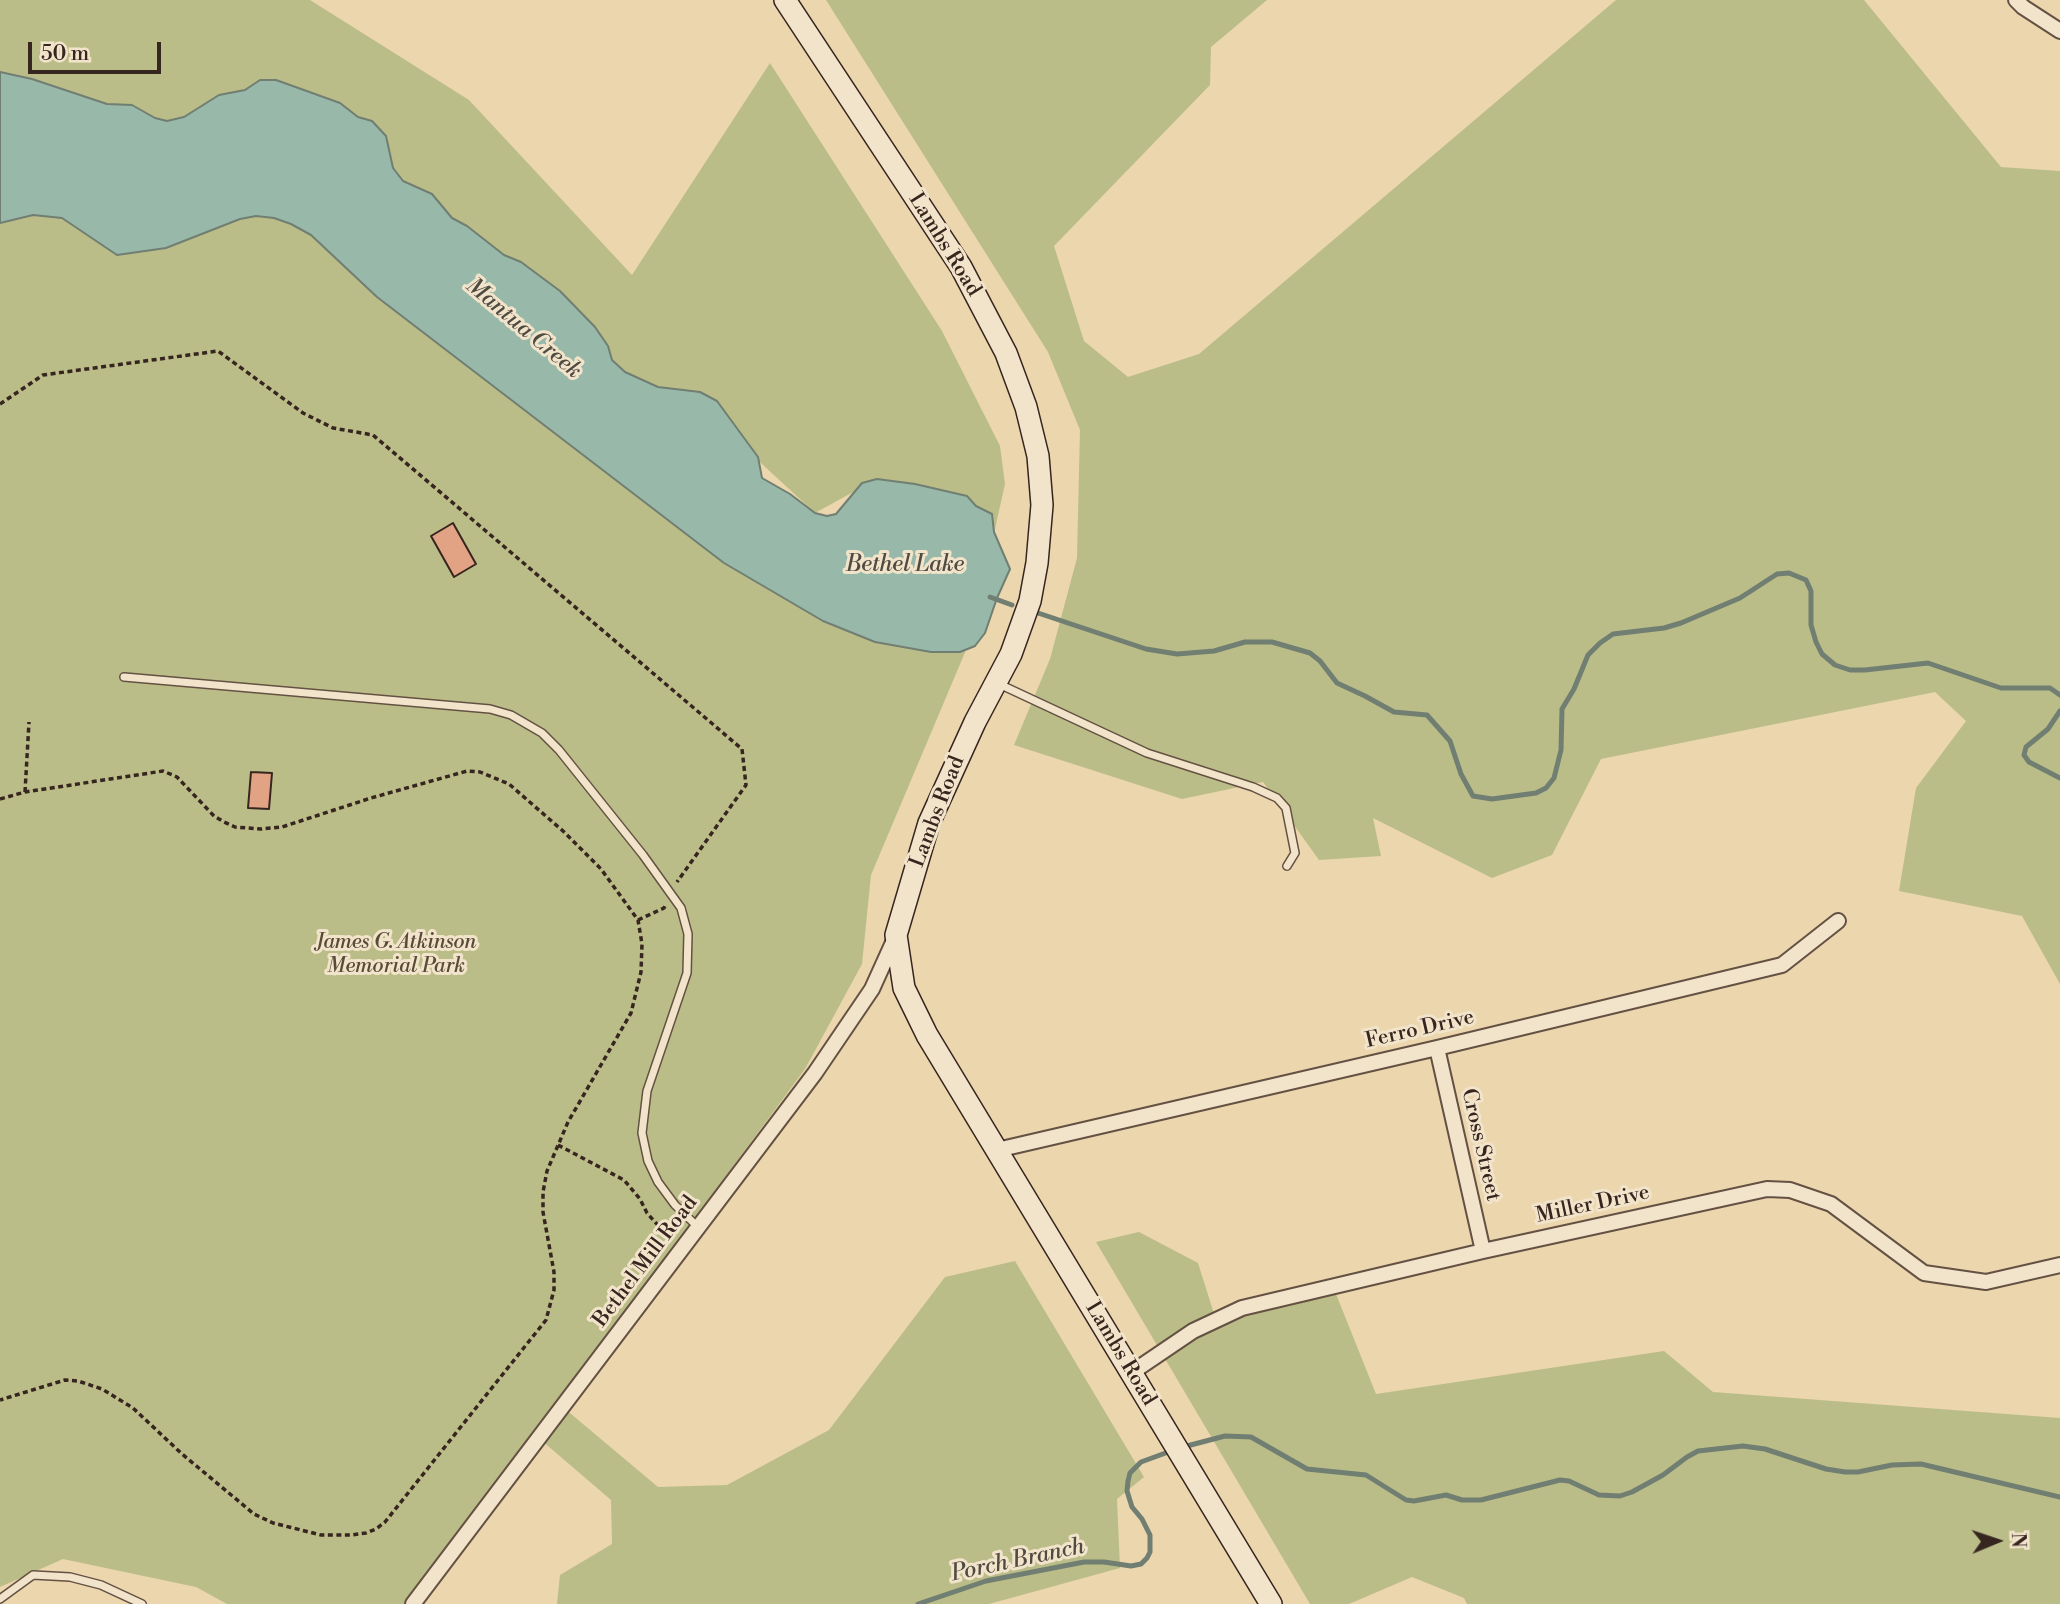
<!DOCTYPE html>
<style>
body{margin:0}
#map{position:relative;width:2060px;height:1604px;overflow:hidden;background:#ebd6ae;font-family:"Libre Bodoni",serif}
canvas{display:block}
.north{position:absolute;left:1962px;top:1506px;width:70px;height:70px;-webkit-text-stroke:5px #f2e4ca;paint-order:stroke;rotate:88deg;font-size:19px;font-weight:700;line-height:28px;text-align:center;color:#37251f}
.north::after{content:'';display:block;margin:auto;width:24px;height:32px;background:#37251f;clip-path:polygon(50% 0,100% 100%,50% 72%,0 100%)}
.scale{position:absolute;left:28px;top:42px;width:133px;height:32px;box-sizing:border-box;border:4px solid #37251f;border-top:0;padding-left:9px;font-size:21px;line-height:24px;white-space:nowrap;color:#37251f;-webkit-text-stroke:5px #f2e4ca;paint-order:stroke}
</style>
<div id="map">
<canvas width="2060" height="1604"></canvas>
<div class="north">N</div>
<div class="scale">50 m</div>
</div>
<script>
const g = document.querySelector('canvas').getContext('2d');
g.lineJoin = 'round';
function fill(path, color) {
  g.fillStyle = color;
  g.fill(path, 'evenodd');
}
function shape(rows) {
  const path = new Path2D();
  for (const r of rows) {
    path.moveTo(r[0], r[1]);
    for (let i = 2; i < r.length; i += 2) path.lineTo(r[i], r[i + 1]);
  }
  return path;
}
function trace(path, color, width, dash) {
  g.strokeStyle = color;
  g.lineWidth = width;
  g.lineCap = dash ? 'butt' : 'round';
  g.setLineDash(dash || []);
  g.stroke(path);
}
function write(font, color, halo, rows, align = 'center') {
  g.font = font + ' "Libre Bodoni",serif';
  g.lineWidth = 6;
  g.setLineDash([]);
  g.textBaseline = 'middle';
  g.strokeStyle = halo;
  g.fillStyle = color;
  for (const [text, x, y, turn = 0] of rows) {
    g.save();
    g.translate(x, y);
    g.rotate((+turn || 0) * Math.PI / 180);
    g.textAlign = isNaN(turn) ? turn : align;
    if (halo) g.strokeText(text, 0, 0);
    g.fillText(text, 0, 0);
    g.restore();
  }
}
fill(shape([
 [0,0,310,0,469,100,632,275,770,63,942,331,1000,446,1005,484,992,542,877,479,815,513,683,391,724,563,966,650,871,875,862,964,805,1069,558,1403,658,1487,727,1485,829,1430,945,1277,1015,1261,1144,1477,1117,1499,1120,1568,989,1604,557,1604,560,1575,612,1544,611,1500,534,1434,413,1604,227,1604,196,1587,63,1559,0,1587],
 [826,0,1267,0,1211,47,1210,85,1054,246,1084,341,1128,377,1199,354,1616,0,1864,0,2001,167,2060,171,2060,984,2022,916,1899,891,1916,788,1966,721,1935,692,1601,759,1552,855,1492,878,1373,818,1381,856,1319,860,1263,782,1182,799,1014,745,1050,659,1077,558,1080,430,1048,352],
 [1139,1232,1198,1263,1216,1320,1334,1289,1376,1394,1664,1351,1713,1392,2060,1418,2060,1604,1467,1604,1464,1598,1412,1577,1349,1604,1310,1604,1096,1242]
]), '#bbbd88');
const water = shape([
 [0,72,32,79,107,104,132,105,155,118,167,121,184,117,219,95,245,90,260,80,276,80,340,103,358,117,372,121,386,136,393,168,403,181,432,194,452,218,467,226,504,255,521,262,560,291,595,327,608,346,612,360,625,372,658,387,700,392,717,401,758,457,762,478,790,494,815,513,827,516,836,514,862,483,877,479,915,484,967,496,976,506,992,514,994,532,1010,569,997,598,985,633,975,646,960,652,931,652,875,642,823,621,724,563,377,297,311,235,291,224,274,218,256,216,240,219,166,248,117,255,62,218,33,215,0,223,0,72]
]);
fill(water, '#98b9aa');
trace(water, '#717e72', 2);
trace(shape([
 [990,597,1012,605],
 [1038,613,1146,649,1177,654,1214,651,1245,642,1272,642,1310,653,1320,661,1337,683,1365,696,1394,712,1427,715,1450,741,1461,774,1473,796,1492,799,1536,793,1546,788,1554,778,1561,750,1562,709,1574,689,1588,655,1600,643,1613,634,1664,628,1681,623,1740,598,1777,574,1789,573,1806,580,1811,591,1811,625,1816,642,1822,654,1835,665,1850,670,1865,670,1928,663,2001,688,2050,688,2060,695],
 [2060,711,2048,729,2026,747,2024,755,2029,762,2060,778],
 [1183,1447,1225,1436,1251,1437,1307,1469,1366,1475,1406,1500,1414,1501,1446,1495,1462,1500,1481,1500,1560,1480,1569,1481,1599,1495,1620,1496,1632,1492,1663,1475,1687,1457,1698,1451,1743,1446,1765,1449,1826,1469,1845,1472,1858,1472,1892,1465,1921,1464,2060,1497],
 [918,1604,986,1581,1084,1562,1104,1562,1131,1566,1141,1564,1147,1558,1150,1552,1150,1535,1142,1519,1132,1507,1127,1491,1128,1481,1130,1473,1141,1462,1171,1451]
]), '#717e72', 5);
const building = shape([
 [453,523,476,564,454,577,431,536,453,523],
 [251,772,272,773,269,809,248,808,251,772]
]);
fill(building, '#e2a385');
trace(building, '#37251f', 2);
const service = shape([
 [124,677,490,709,511,715,542,733,559,750,643,855,681,908,688,934,687,973,647,1091,642,1133,648,1161,658,1182,675,1205,698,1227],
 [999,684,1147,753,1253,787,1277,798,1286,808,1295,853,1287,866],
 [0,1599,33,1575,70,1577,101,1585,142,1604]
]);
const minor = shape([
 [2016,0,2023,7,2060,31],
 [1437,1048,1483,1251],
 [997,1150,1437,1048,1782,965,1838,921],
 [1131,1373,1193,1331,1242,1308,1483,1251,1767,1189,1790,1190,1831,1204,1924,1273,1986,1282,2060,1265],
 [413,1604,815,1073,872,989,896,936]
]);
const secondary = shape([
 [785,0,961,267,1006,353,1026,407,1038,456,1042,505,1037,563,1030,601,1011,654,975,722,929,823,896,935,904,988,927,1035,1271,1604]
]);
trace(service, '#645143', 10);
trace(minor, '#645143', 18);
trace(secondary, '#37251f', 24);
trace(shape([
 [0,404,43,375,218,351,303,413,333,428,373,435,742,749,746,785,677,882],
 [25,792,29,722],
 [0,799,25,792,163,771,177,777,214,816,224,822,235,827,261,829,282,827,371,798,467,771,480,772,509,784,563,831,601,869,638,920,642,944,641,972,631,1013,568,1122,547,1171,543,1192,543,1212,554,1272,554,1290,546,1320,385,1522,376,1529,366,1533,351,1535,321,1535,273,1523,254,1514,182,1454,133,1408,102,1389,78,1381,65,1380,0,1400],
 [638,920,664,908,666,904],
 [558,1145,624,1180,640,1199,647,1213,670,1239]
]), '#37251f', 3.5, [5, 3.5]);
trace(service, '#f2e4ca', 7);
trace(minor, '#f2e4ca', 14);
trace(secondary, '#f2e4ca', 21);
write('21px', '#37251f', '#f2e4ca', [
 ["Lambs Road",944,245,58],
 ["Lambs Road",938,812,-69],
 ["Ferro Drive",1420,1030,-13],
 ["Cross Street",1480,1145,77],
 ["Miller Drive",1593,1205,-12],
 ["Bethel Mill Road",646,1262,-53],
 ["Lambs Road",1120,1354,59]
]);
write('italic 21px', '#584b39', '#f2e4ca', [
 ["James G. Atkinson",396,943],
 ["Memorial Park",396,967]
]);
write('italic 23px', '#4f4a42', '#f2e4ca', [
 ["Mantua Creek",523,329,40],
 ["Bethel Lake",905,565],
 ["Porch Branch",1018,1561,-12]
]);
</script>
